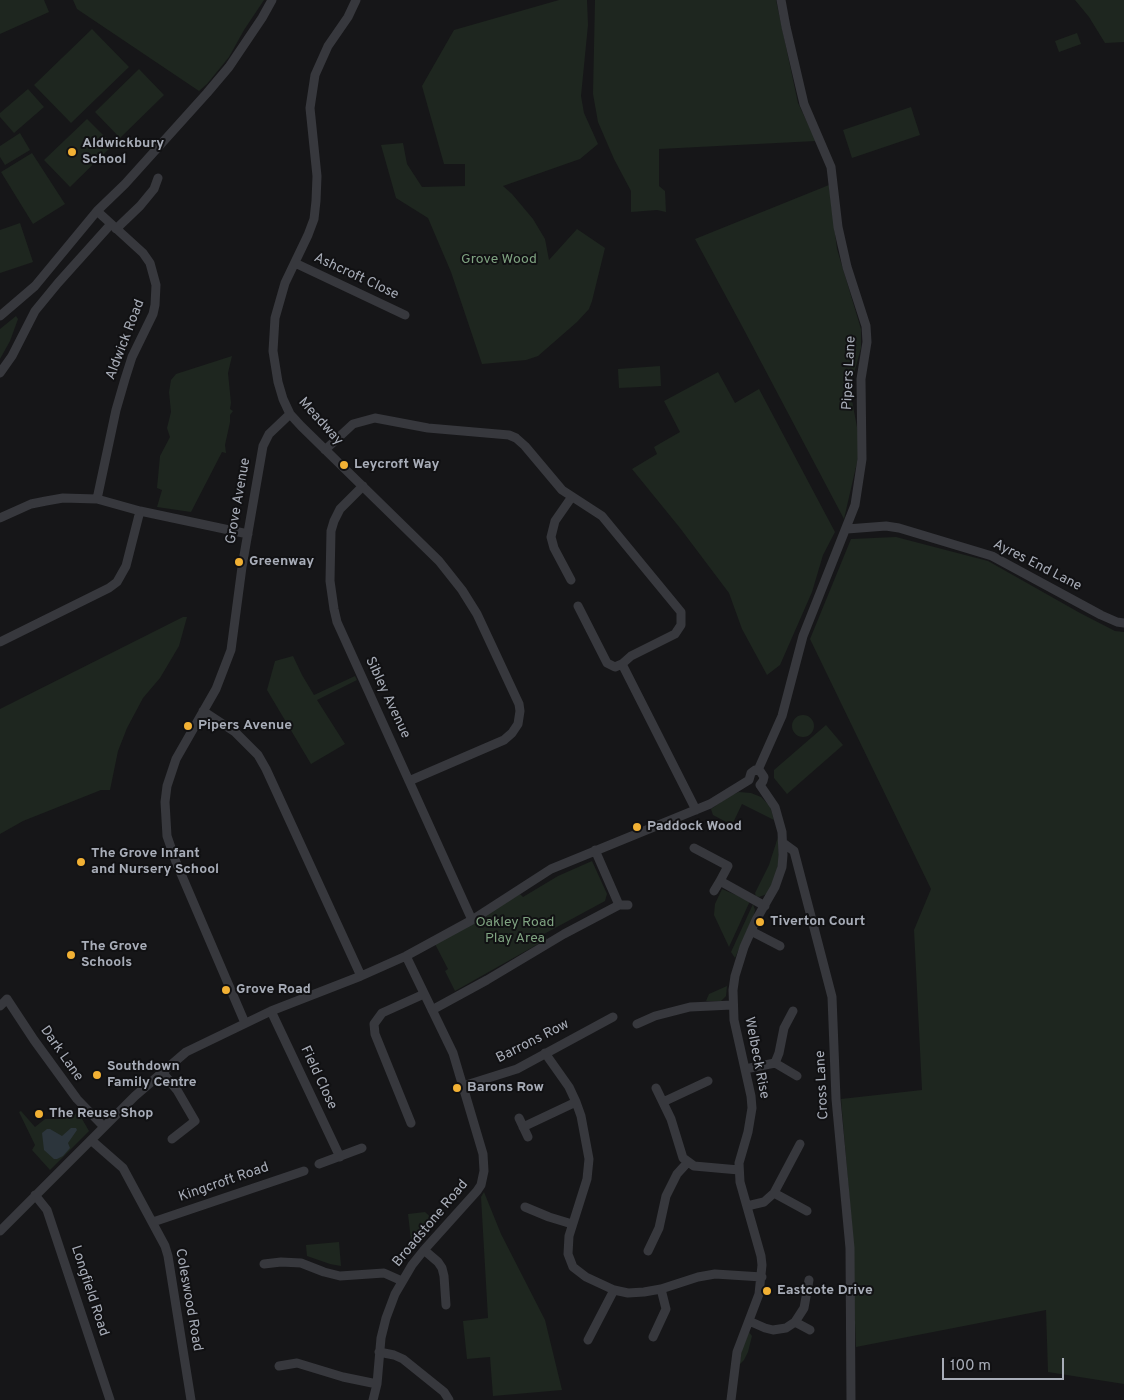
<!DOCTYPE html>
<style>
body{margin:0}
#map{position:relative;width:1124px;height:1400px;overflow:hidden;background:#161618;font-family:Overpass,sans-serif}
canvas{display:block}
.scale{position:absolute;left:942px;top:1358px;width:122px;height:22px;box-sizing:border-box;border:2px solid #a8adb8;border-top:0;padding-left:6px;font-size:15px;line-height:18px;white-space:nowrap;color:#a8adb8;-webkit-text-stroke:4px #111113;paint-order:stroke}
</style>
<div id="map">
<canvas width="1124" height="1400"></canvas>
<div class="scale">100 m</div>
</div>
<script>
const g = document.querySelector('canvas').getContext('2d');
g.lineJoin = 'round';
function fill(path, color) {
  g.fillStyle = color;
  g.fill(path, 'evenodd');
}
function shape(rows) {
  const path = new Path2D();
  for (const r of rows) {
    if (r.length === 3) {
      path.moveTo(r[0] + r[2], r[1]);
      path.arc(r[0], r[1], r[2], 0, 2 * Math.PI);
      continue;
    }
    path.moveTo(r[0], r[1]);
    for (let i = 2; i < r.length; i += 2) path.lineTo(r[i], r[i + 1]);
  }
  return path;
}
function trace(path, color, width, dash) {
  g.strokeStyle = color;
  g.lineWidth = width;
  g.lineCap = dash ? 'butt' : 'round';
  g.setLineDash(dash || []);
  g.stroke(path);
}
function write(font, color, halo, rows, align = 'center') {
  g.font = font + ' Overpass,sans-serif';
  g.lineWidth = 4;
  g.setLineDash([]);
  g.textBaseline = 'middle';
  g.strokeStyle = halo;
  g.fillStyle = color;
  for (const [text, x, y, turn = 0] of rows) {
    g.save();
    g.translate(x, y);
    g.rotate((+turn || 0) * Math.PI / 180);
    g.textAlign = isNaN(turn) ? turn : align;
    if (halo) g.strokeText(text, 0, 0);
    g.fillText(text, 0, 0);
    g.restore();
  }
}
fill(shape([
 [0,0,44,0,49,12,0,34],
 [73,0,264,0,244,30,229,57,207,84,199,91,77,9],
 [559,0,587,0,588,25,581,96,584,113,598,144,580,159,503,186,512,194,533,219,545,239,549,260,577,229,605,248,592,301,589,309,577,322,538,356,526,360,482,364,451,272,428,218,396,198,381,145,403,143,407,164,422,187,465,186,465,164,444,164,422,86,454,30],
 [595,0,776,0,798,103,816,141,659,149,659,186,665,191,666,212,657,210,631,212,631,191,614,159,598,122,593,94],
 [1075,0,1124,0,1124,42,1105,43,1089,17],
 [92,29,129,67,71,123,34,85],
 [1077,33,1081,44,1059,52,1055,41],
 [139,69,164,95,120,138,95,112],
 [28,89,44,107,14,133,0,117,0,113],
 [911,107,920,135,852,158,843,130],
 [87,119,113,145,70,187,44,160],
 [20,133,30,150,5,165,0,157,0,146],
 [32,153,65,204,33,224,1,172],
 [829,185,837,249,861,329,861,348,853,377,851,395,859,438,858,458,844,519,742,326,695,239],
 [20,223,33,262,0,273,0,230],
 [16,316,18,319,10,341,0,359,0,329],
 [232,356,228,373,231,403,230,409,233,411,230,415,230,422,225,445,226,453,222,452,191,512,157,507,162,490,157,488,160,456,170,437,167,428,171,412,169,392,171,380,176,374],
 [660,366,661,386,619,388,618,369],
 [718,372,735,403,759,389,835,532,823,555,812,592,780,665,767,675,742,629,729,593,680,528,632,469,657,454,654,447,680,432,664,401],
 [896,537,988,561,1080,613,1115,631,1124,632,1124,1384,1048,1372,1046,1310,856,1347,854,1300,854,1252,841,1099,922,1090,914,930,931,889,810,639,851,539],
 [183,617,187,617,179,646,160,678,143,698,127,728,118,751,110,790,101,790,23,821,0,834,0,709],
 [293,656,302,675,314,695,355,676,357,680,317,700,345,744,311,764,267,690,275,661],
 [803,726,11],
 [826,725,843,745,787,794,774,778,774,770],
 [739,792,751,793,761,797,770,806,774,820,742,804,732,825,713,815,711,809,731,795],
 [778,837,779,861,775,878,767,894,759,897,756,896,755,893,769,865],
 [592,861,607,894,605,901,544,934,547,939,455,991,445,971,448,969,435,944,520,894,523,897,558,876],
 [722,889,750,901,729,947,714,915,715,904],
 [753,904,755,910,754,915,735,958,731,952],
 [727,986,726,996,721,1001,706,1001,709,994],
 [21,1111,35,1127,45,1119,60,1119,71,1117,78,1112,89,1131,50,1170,32,1150,35,1145,19,1112],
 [484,1192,501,1234,545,1320,562,1390,493,1396,490,1357,467,1359,463,1321,488,1318,481,1197],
 [425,1212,436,1222,412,1249,408,1214],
 [339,1242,341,1266,330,1264,307,1256,306,1245],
 [749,1332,752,1336,748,1352,744,1360,739,1365,742,1349]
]), '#1e261f');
fill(shape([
 [71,1128,76,1128,77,1130,68,1143,70,1148,63,1156,57,1159,54,1159,44,1150,42,1133,47,1129,50,1129,62,1136]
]), '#2c353c');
trace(shape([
 [356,0,348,17,328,46,315,75,310,108,317,176,316,201,314,219,308,235,285,283,275,318,273,351,278,382,283,399,290,414,301,426,439,561,462,590,477,614,519,704,520,711,518,724,512,733,504,740,409,781],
 [116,229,140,206,154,189,158,178],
 [295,263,405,315],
 [0,316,35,286,97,211,125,184,207,93,229,67,262,18,272,0],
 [0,373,12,356,35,311,58,283,111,224],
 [325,450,353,424,375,418,428,428,509,435,516,438,525,446,562,490,602,516,681,612,681,625,675,634,631,656,622,664],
 [363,486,340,509,334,521,331,531,330,581,334,609,337,622,472,920],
 [571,498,555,521,551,537,554,548,571,580],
 [97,499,116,410,125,379,132,357,153,314,155,305,156,285,150,263,143,253,97,211],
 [0,518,31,504,46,501,63,498,97,499,140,511,248,534],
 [847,529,886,526,899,528,992,556,1101,615,1117,622,1124,623],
 [578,606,607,663,615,667,622,664,696,810],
 [0,642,109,588,117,582,126,566,140,511],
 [203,711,235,732,258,755,266,769,361,976],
 [758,770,782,716,803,636,855,505,862,459,861,379,867,342,866,326,847,267,838,227,831,167,804,104,786,27,781,0],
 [749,780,751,773,755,770,760,771,764,777,763,781,760,785],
 [783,843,794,851,832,997,836,1099,850,1248,851,1400],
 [694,848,728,866,720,881],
 [595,850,619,905],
 [714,891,720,881,765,906],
 [751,931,780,946],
 [0,1006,7,999,34,1040,77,1099,104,1127],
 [432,1010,487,980,564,934,619,905,628,905],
 [271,1011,340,1157],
 [245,1023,176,862,167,836,165,802,167,786,176,759,216,689,231,650,242,567,263,446,269,434,290,414],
 [637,1024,655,1016,690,1007,732,1005],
 [545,1053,569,1087,576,1102,581,1116,589,1159,587,1179,569,1236,568,1254,573,1267,586,1277,614,1290,628,1293,644,1292,661,1289,698,1277,715,1274,762,1277],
 [775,1063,779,1053,784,1028,793,1011],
 [745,1069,775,1063,797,1076],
 [162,1072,177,1090,195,1121,172,1139],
 [463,1086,517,1069,613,1017],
 [656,1088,671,1119,683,1158,694,1166,739,1170],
 [663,1102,708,1081],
 [519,1118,528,1137],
 [411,1123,375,1034,374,1024,382,1013,424,994],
 [523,1127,576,1102],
 [91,1140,123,1168,165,1246,168,1256,191,1400],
 [319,1164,362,1148],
 [774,1193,800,1144],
 [35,1195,47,1210,110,1400],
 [747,1206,764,1202,774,1193,807,1211],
 [525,1207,549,1217,572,1224],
 [153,1222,304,1171],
 [0,1231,135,1096,186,1052,271,1011,361,976,406,956,472,920,551,869,710,804,749,780],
 [424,1250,438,1262,442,1268,444,1276,446,1305],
 [648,1251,659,1228,666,1196,677,1174,687,1163],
 [264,1264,281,1262,301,1263,324,1272,340,1276,384,1273,402,1281],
 [749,1321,765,1328,773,1330,786,1328,795,1322,804,1308,809,1280],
 [795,1322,810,1330],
 [653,1337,666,1309,661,1289],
 [588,1340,614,1290],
 [379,1352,394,1355,403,1359,444,1392,449,1400],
 [279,1366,297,1363,343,1377,377,1384],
 [373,1400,377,1384,381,1338,386,1318,395,1294,412,1265,424,1250,477,1191,481,1185,484,1171,483,1154,453,1053,406,956],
 [731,1400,737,1352,759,1294,762,1265,761,1256,740,1182,739,1163,748,1132,752,1108,751,1096,734,1020,733,990,735,976,744,947,756,920,775,887,782,867,783,855,782,832,775,807,760,785]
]), '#37383d', 9);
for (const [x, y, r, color] of [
 [72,152,5,"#f2b134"],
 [344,465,5,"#f2b134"],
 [239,562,5,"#f2b134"],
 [188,726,5,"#f2b134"],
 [637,827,5,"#f2b134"],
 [81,862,5,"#f2b134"],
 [760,922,5,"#f2b134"],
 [71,955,5,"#f2b134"],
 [226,990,5,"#f2b134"],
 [97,1075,5,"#f2b134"],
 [457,1088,5,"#f2b134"],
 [39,1114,5,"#f2b134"],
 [767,1291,5,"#f2b134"]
]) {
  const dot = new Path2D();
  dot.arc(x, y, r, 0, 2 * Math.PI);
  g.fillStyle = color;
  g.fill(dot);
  trace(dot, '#111113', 2);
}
write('bold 14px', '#a8adb8', '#111113', [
 ["Aldwickbury",82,144],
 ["School",82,160],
 ["Leycroft Way",354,465],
 ["Greenway",249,562],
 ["Pipers Avenue",198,726],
 ["Paddock Wood",647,827],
 ["The Grove Infant",91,854],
 ["and Nursery School",91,870],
 ["Tiverton Court",770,922],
 ["The Grove",81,947],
 ["Schools",81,963],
 ["Grove Road",236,990],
 ["Southdown",107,1067],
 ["Family Centre",107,1083],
 ["Barons Row",467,1088],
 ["The Reuse Shop",49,1114],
 ["Eastcote Drive",777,1291]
], 'left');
write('14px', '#7fa381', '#111113', [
 ["Grove Wood",499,260],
 ["Oakley Road",515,923],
 ["Play Area",515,939]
]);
write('14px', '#a8adb8', '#111113', [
 ["Ashcroft Close",356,277,25],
 ["Aldwick Road",126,340,-69],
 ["Pipers Lane",850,373,-87],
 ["Meadway",320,422,48],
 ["Grove Avenue",239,501,-80],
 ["Ayres End Lane",1037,566,27],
 ["Sibley Avenue",387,698,65],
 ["Barrons Row",533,1042,-27],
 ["Dark Lane",61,1054,55],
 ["Welbeck Rise",756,1058,79],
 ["Field Close",318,1078,65],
 ["Cross Lane",823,1085,-93],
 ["Kingcroft Road",224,1183,-19],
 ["Broadstone Road",431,1224,-50],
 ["Longfield Road",89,1291,72],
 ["Coleswood Road",188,1300,80]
]);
</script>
